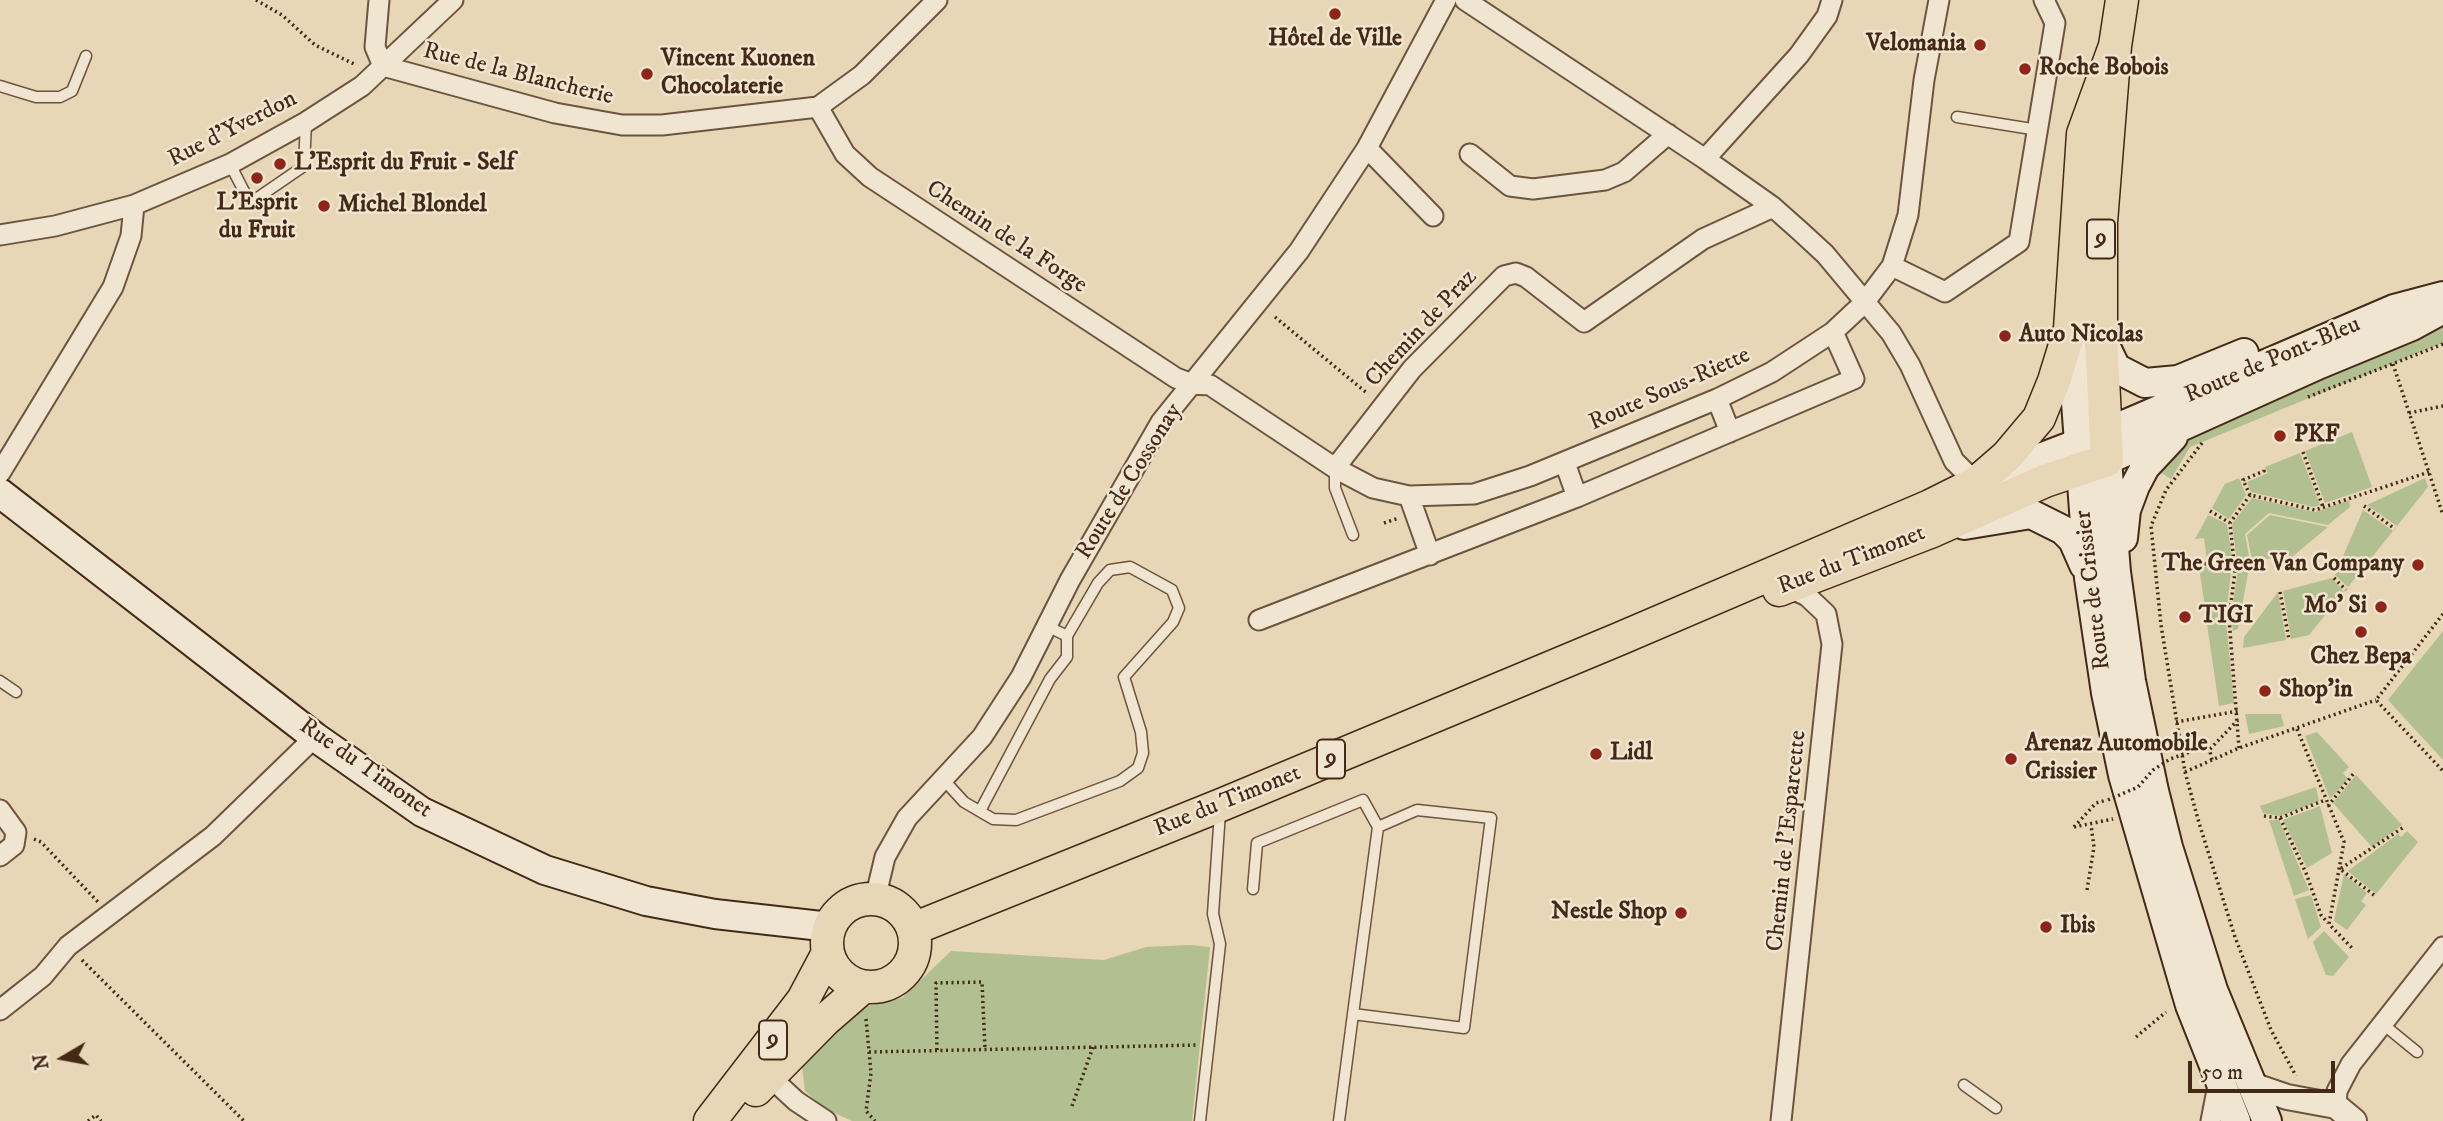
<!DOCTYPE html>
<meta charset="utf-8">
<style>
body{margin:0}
#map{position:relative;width:2443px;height:1121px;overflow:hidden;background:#e7d7b6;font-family:"IM FELL DW Pica",serif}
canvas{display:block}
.north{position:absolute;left:28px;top:1023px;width:70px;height:70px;-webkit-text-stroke:5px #efe5d0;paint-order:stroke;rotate:260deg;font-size:19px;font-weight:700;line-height:28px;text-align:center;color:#452917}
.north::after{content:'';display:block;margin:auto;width:24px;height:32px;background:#452917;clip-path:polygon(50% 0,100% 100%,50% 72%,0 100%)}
.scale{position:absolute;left:2188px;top:1061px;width:147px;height:32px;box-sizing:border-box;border:4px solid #452917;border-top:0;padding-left:9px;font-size:21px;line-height:24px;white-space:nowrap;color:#452917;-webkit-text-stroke:5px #efe5d0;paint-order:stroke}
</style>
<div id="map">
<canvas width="2443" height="1121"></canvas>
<div class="north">N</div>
<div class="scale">50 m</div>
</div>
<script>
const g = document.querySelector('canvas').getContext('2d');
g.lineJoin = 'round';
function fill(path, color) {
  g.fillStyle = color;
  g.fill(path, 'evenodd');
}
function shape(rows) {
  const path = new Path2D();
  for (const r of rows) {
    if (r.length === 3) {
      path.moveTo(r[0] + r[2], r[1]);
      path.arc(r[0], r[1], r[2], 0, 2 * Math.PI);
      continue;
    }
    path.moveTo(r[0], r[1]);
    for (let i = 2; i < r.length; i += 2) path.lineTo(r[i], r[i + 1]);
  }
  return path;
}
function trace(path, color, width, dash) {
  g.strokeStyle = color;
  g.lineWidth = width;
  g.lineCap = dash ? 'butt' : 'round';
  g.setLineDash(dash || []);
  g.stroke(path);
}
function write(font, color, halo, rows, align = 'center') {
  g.font = font + ' "IM FELL DW Pica",serif';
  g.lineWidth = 5;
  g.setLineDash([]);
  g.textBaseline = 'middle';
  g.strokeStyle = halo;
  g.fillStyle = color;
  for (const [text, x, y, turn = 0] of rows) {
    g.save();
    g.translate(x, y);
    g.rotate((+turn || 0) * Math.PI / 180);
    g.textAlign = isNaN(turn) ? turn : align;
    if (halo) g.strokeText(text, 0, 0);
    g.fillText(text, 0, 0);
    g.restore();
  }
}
fill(shape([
 [2443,323,2443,343,2190,447,2171,479,2152,467,2181,441],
 [2352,432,2372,487,2325,503,2305,451],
 [2300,453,2320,505,2314,507,2251,492,2247,482,2268,473,2265,467],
 [2239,478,2246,495,2229,519,2212,508,2225,484],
 [2425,478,2428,487,2397,526,2367,505],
 [2252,498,2315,512,2349,500,2350,507,2328,525,2269,513,2245,534,2250,562,2238,629,2233,631,2231,617,2238,570,2232,524],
 [2363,510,2393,531,2348,587,2335,575],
 [2208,515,2227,524,2232,557,2207,561,2204,538,2195,539],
 [2270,515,2328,527,2292,557,2252,560,2247,535],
 [2232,563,2226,616,2207,619,2199,568],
 [2332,578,2344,592,2309,635,2291,639,2283,591],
 [2278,592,2286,640,2243,648,2244,637],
 [2226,621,2234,703,2219,706,2207,624],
 [2443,631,2443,760,2388,700],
 [2245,714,2281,714,2284,726,2249,734],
 [2317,732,2349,767,2343,773,2348,779,2330,799,2305,736],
 [2356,775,2402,825,2372,847,2333,803],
 [2316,787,2319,801,2281,816,2263,813,2260,806],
 [2320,806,2332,853,2307,868,2283,820],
 [2269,820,2279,820,2309,890,2294,896],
 [2407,831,2418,842,2376,894,2348,871,2398,834,2401,837],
 [2344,874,2367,893,2361,901,2366,905,2347,930,2334,921],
 [2311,895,2321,927,2308,939,2295,899],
 [2324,931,2349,957,2333,976,2326,975,2313,942],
 [1190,945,1210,947,1192,1121,852,1121,824,1108,805,1091,802,1066,808,1056,864,1007,902,998,951,951,1104,960,1146,947]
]), '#b1bf91');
const service = shape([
 [0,86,36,97,60,97,72,91,86,56],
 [1957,117,2038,130],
 [230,164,250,203,304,166,306,122],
 [1335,468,1335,488,1353,535],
 [0,681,16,692],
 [943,779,964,802,993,819,1016,820,1120,781,1138,768,1143,753,1141,732,1124,677,1173,622,1179,608,1172,590,1130,567,1110,570,1098,583,1067,636,1047,626],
 [980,811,1050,679,1067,657,1067,636],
 [1253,889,1257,843,1363,800,1378,827],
 [2384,1025,2417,1052],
 [1964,1085,1996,1108],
 [1200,1121,1220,944,1213,914,1220,812],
 [1339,1121,1353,1014,1378,827,1417,810,1491,818,1464,1028,1353,1014]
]);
const minor = shape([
 [379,0,375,47,383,66,555,113,622,125,662,125,818,107,862,75,937,0],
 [1465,0,1705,159,1773,207,1800,231,1825,254,1891,333,1910,365,1954,461,1976,483],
 [818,107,845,154,870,177,1176,378,1192,384,1210,385,1335,468,1373,488,1409,496,1474,494,1530,476,1717,399,1772,372,1833,332,1864,303,1892,266,1908,215,1924,80,1939,0],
 [1367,148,1433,216],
 [1470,154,1510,186,1533,189,1605,180,1624,172,1668,134],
 [1705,159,1799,55,1827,16,1832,0],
 [0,235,55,226,134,205,230,164,306,122,362,86,453,0],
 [1892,266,1945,292,2019,242,2055,23,2044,0],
 [1717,399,1730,432],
 [1565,463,1577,497],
 [1335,468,1412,369,1504,276,1516,273,1526,277,1584,322,1703,239,1773,207],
 [0,473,113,287,131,236,134,205],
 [1409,496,1430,555],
 [1259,620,1577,497,1854,379,1833,332],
 [0,810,16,832,14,845,0,856],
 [875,899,885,857,907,818,982,737,1021,677,1070,580,1161,422,1299,251,1367,148,1446,0],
 [0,1010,43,976,68,946,213,836,315,737],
 [769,1076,796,1101,826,1121],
 [2336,1106,2337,1091,2351,1064,2443,947],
 [1781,1121,1832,644,1826,614,1807,596,1788,587],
 [2211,1121,2219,1080]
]);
const tertiary = shape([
 [2252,1085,2287,1097,2336,1106,2354,1121]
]);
const secondary = shape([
 [2071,335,2089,578,2106,693,2123,775,2190,1005,2236,1121],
 [2101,337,2116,368,2145,383,2178,380,2244,353],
 [1988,478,2105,433,2394,309,2443,296],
 [0,493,315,737,422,812,545,870,646,901,715,914,830,927],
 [1964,525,2031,514,2063,530,2073,540,2084,565],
 [2123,538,2126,510,2135,486,2145,467,2173,437],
 [2267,1121,2213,990,2168,847,2154,791,2131,681,2116,572,2107,460,2320,364,2412,326,2443,309]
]);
const primary = shape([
 [1779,590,1930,532,2045,481,2107,460,2101,337,2101,222,2115,46,2122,0],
 [871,943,44],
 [913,929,1221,805,1619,639,1930,506,1976,483,2007,456,2039,418,2054,381,2070,329,2083,134,2115,46],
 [756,1090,825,1020,863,987],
 [710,1121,803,1000,828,953]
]);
trace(service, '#6e543f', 13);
trace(minor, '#6e543f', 23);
trace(tertiary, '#6e543f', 28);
trace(secondary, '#452917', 32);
trace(primary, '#452917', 35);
trace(shape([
 [256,0,282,15,315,45,356,65],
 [1275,317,1368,394],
 [2393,364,2443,515],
 [2308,397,2443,344],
 [2409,413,2443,406],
 [2202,443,2166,490,2151,526,2161,625,2185,772,2199,823,2235,937,2271,1030,2296,1076],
 [2303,452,2323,507],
 [2250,495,2243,480,2264,471,2263,468],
 [2364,506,2395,529],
 [2210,511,2230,523],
 [1384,523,1399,518],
 [2199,565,2234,559],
 [2334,578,2346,590],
 [2280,592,2289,639],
 [2443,614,2376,700,2443,771],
 [2207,621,2229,618],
 [2176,722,2238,711],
 [2297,729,2344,842,2329,924,2352,948],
 [2239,748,2229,618,2235,572,2230,523,2250,495,2315,510,2429,472],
 [2210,749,2238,720],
 [2181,753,2193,751,2192,743,2207,739,2212,760],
 [2185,772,2239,748,2376,700],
 [2328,806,2354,773],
 [2264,816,2280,818,2325,800],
 [2280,818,2306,873,2321,915,2328,923],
 [2074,827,2096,803,2107,800],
 [2074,827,2113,819],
 [34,839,41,842,98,902],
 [2087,890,2094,847,2091,825],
 [2374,895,2340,869,2404,827],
 [82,960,244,1121],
 [866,1019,871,1073,866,1111,875,1121],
 [2136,1037,2166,1012],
 [937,1050,936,983,982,982,985,1049],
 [869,1052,1196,1045],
 [1072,1106,1093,1047],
 [88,1121,96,1115,101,1121]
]), '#452917', 3.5, [2, 3.5]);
trace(service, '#efe5d0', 10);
trace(minor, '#efe5d0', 19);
trace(tertiary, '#efe5d0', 24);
trace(secondary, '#efe5d0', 28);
trace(primary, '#e7d7b6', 32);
trace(shape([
 [2108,800,2138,787,2153,770,2170,759,2193,751]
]), '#452917', 3.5, [2, 3.5]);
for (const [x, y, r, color] of [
 [1335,14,7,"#8f2418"],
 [1980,45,7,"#8f2418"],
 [2025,69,7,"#8f2418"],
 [647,74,7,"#8f2418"],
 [280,164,7,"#8f2418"],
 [257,178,7,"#8f2418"],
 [324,206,7,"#8f2418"],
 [2005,336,7,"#8f2418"],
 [2280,436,7,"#8f2418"],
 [2418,565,7,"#8f2418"],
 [2381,607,7,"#8f2418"],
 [2185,617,7,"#8f2418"],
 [2361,632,7,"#8f2418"],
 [2265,691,7,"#8f2418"],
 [1596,754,7,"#8f2418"],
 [2011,759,7,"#8f2418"],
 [1681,913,7,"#8f2418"],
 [2046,927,7,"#8f2418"]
]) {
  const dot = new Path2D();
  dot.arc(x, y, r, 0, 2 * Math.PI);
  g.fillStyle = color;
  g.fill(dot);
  trace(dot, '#efe5d0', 2.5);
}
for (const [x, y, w] of [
 [2101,239,28],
 [1331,759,28],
 [773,1040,28]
]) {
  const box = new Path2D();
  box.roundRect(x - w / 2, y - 19.5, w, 39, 5);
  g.fillStyle = '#efe5d0';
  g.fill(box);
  trace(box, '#452917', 2);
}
write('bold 23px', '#452917', null, [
 ["9",2101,239],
 ["9",1331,759],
 ["9",773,1040]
]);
write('bold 24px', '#452917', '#efe5d0', [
 ["Hôtel de Ville",1335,40,"center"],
 ["Velomania",1966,45,"right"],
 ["Vincent Kuonen",661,60],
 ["Chocolaterie",661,88],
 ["Roche Bobois",2039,69],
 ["L’Esprit du Fruit - Self",294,164],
 ["L’Esprit",257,204,"center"],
 ["du Fruit",257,232,"center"],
 ["Michel Blondel",338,206],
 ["Auto Nicolas",2019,336],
 ["PKF",2294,436],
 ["The Green Van Company",2404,565,"right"],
 ["Mo' Si",2367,607,"right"],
 ["TIGI",2199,617],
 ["Chez Bepa",2361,658,"center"],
 ["Shop'in",2279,691],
 ["Arenaz Automobile",2025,745],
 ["Crissier",2025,773],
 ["Lidl",1610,754],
 ["Nestle Shop",1667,913,"right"],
 ["Ibis",2060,927]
], 'left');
write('24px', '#452917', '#efe5d0', [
 ["Rue de la Blancherie",518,75,14],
 ["Rue d'Yverdon",233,130,-27],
 ["Chemin de la Forge",1006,238,33],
 ["Chemin de Praz",1422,329,-47],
 ["Route de Pont-Bleu",2273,361,-23],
 ["Route Sous-Riette",1670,390,-24],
 ["Route de Cossonay",1130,482,-58],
 ["Rue du Timonet",1852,561,-21],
 ["Route de Crissier",2094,590,-97],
 ["Rue du Timonet",365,769,35],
 ["Rue du Timonet",1228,802,-22],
 ["Chemin de l'Esparcette",1788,841,-84]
]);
</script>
